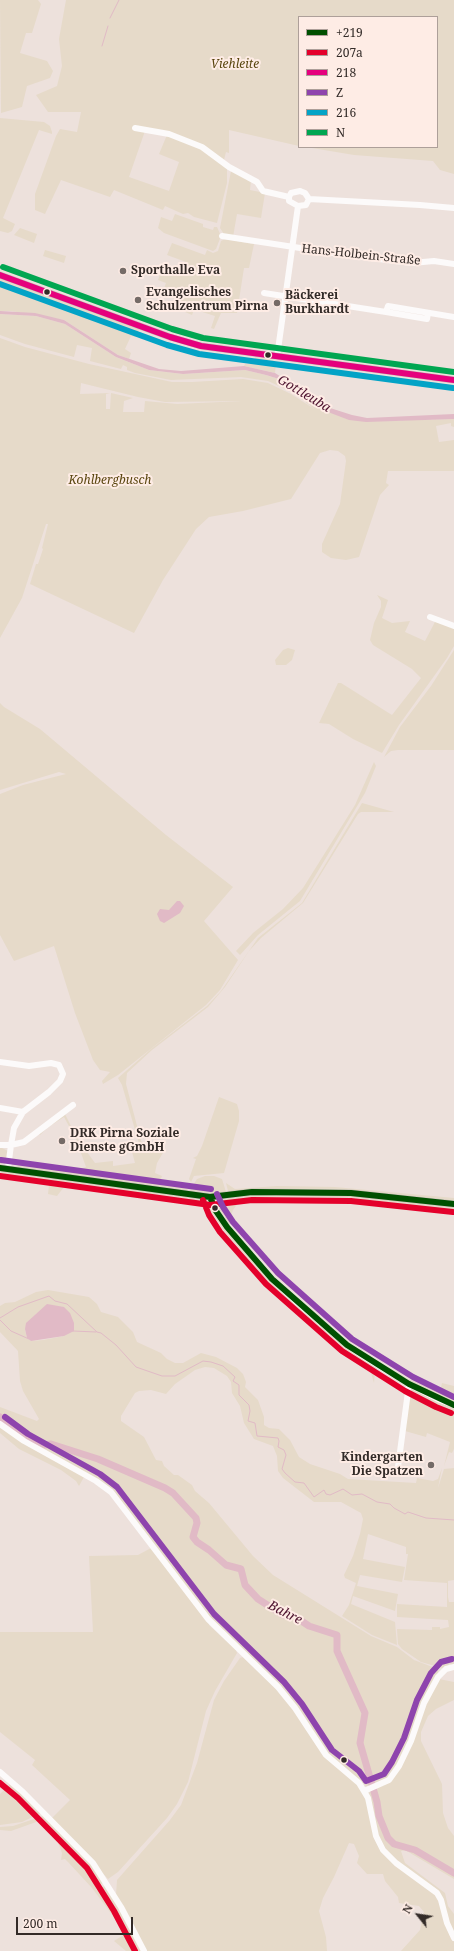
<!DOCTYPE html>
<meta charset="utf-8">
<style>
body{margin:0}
#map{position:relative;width:454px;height:1951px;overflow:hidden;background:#ede1dc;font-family:"Noto Serif",serif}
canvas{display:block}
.legend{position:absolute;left:298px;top:16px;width:140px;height:132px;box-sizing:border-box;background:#feece5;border:1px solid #ad9f99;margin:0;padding:5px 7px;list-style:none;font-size:12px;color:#332b28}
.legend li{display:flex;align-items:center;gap:8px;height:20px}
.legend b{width:20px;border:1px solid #ad9f99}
.north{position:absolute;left:398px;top:1895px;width:40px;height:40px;-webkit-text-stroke:3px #feece5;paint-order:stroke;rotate:300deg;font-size:11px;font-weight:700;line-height:16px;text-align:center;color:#332b28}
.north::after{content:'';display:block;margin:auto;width:14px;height:18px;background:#332b28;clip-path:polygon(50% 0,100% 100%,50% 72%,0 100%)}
.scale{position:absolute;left:16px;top:1917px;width:117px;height:18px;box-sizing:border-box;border:2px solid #332b28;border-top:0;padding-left:5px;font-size:12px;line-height:14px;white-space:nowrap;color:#332b28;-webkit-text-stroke:3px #feece5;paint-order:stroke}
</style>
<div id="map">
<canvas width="454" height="1951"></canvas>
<ul class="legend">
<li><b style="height:5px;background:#005000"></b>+219</li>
<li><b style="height:5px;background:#e4002b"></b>207a</li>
<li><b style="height:5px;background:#e5007d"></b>218</li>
<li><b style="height:5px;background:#8e44ad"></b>Z</li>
<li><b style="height:5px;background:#03a3c6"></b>216</li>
<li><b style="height:5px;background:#00a651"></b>N</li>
</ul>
<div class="north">N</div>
<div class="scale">200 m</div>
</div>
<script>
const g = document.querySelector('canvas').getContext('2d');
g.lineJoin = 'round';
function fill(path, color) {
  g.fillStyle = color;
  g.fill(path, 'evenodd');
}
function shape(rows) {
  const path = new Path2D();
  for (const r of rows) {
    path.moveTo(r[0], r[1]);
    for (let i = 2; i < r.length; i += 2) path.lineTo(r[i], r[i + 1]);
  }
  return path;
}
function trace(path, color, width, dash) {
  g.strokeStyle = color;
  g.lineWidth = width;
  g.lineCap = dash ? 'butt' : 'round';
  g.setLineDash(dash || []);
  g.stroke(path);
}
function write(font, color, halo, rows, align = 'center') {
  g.font = font + ' "Noto Serif",serif';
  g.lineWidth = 4;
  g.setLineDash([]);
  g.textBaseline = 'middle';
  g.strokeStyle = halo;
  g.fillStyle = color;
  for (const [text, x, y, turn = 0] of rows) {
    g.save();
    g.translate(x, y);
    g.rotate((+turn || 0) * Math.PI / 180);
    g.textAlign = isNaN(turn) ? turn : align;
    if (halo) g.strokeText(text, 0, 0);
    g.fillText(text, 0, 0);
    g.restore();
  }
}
fill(shape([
 [0,0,38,0,41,4,32,33,26,33,20,53,47,61,53,71,50,78,27,86,22,107,1,113],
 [66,0,454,0,454,174,440,170,433,161,354,155,306,147,437,147,437,17,299,17,299,146,229,130,229,153,226,152,224,160,228,165,195,143,168,133,134,127,145,131,129,177,169,191,179,162,159,154,167,135,201,148,227,167,227,183,217,223,194,217,188,213,183,214,165,206,163,210,114,190,110,197,61,180,45,214,35,210,35,194,56,136,60,129,77,132,81,112,48,112,36,95,57,86,62,66,59,39],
 [0,118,44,122,50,126,52,132,52,134,39,130,3,218,15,224,12,231,8,233,0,231],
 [231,171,251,180,250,190,265,193,261,218,237,214,233,237,224,234,220,228],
 [175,214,203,224,203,227,213,230,214,227,217,227,221,236,216,249,213,251,164,233,158,228,161,217,172,221],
 [20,228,37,234,34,243,14,235],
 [225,239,254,244,249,268,244,268,237,313,221,313,214,329,211,328,215,316,196,310,197,307,195,307,192,315,178,309,181,301,162,294,166,283,158,280,163,265,173,269,175,265,184,268,186,262,167,255,172,243,205,255,207,250,213,253,218,251,221,241],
 [45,250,66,256,64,263,43,256],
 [0,277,139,329,136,337,131,336,125,349,131,353,129,359,118,355,64,320,11,311,0,311],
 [0,314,36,316,65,324,116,357,149,370,183,374,245,370,266,375,279,379,307,398,361,421,454,419,454,427,451,426,451,423,436,426,439,442,454,440,454,471,388,471,386,483,389,485,380,495,359,557,346,560,331,558,322,552,322,544,340,504,346,461,345,456,338,451,330,450,320,453,291,499,243,511,209,517,196,529,163,580,134,633,30,584,36,564,38,564,43,549,42,548,48,524,46,524,22,598,0,638,0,338,25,347,89,364,172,382,192,382,243,379,268,383,291,394,316,410,292,392,268,381,241,377,171,380,135,373,127,370,127,367,123,365,121,369,90,361,92,348,77,345,74,357,25,344,0,335],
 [81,383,138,397,165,402,242,401,177,404,145,401,144,412,123,412,124,401,133,398,111,393,110,409,106,409,106,394,110,393,80,394],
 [255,357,273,360,276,363,275,373,244,366,245,364,254,364],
 [377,595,388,600,382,618,392,623,410,621,405,632,425,641,436,620,454,627,454,646,447,658,399,725,382,753,353,739,329,724,319,723,338,683,341,683,392,715,421,678,412,669,373,645,370,640,374,623,381,607,381,601],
 [288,648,295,650,292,660,286,665,276,665,275,660,283,650],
 [454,650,454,750,398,750,391,751,384,757,400,727,431,686],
 [0,703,4,707,40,729,166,835,233,887,204,921,238,960,220,990,206,1005,118,1075,103,1084,102,1081,110,1072,100,1070,93,1060,75,1013,54,946,14,961,0,935,0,794,23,785,66,774,59,772,0,790],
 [374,762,376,766,365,793,300,901,258,935,240,955,236,951,253,933,283,909,303,888,355,805],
 [362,803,394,812,361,812,358,814,303,903,261,938,249,951,225,987,208,1007,152,1050,127,1073,126,1084,141,1141,147,1148,164,1151,157,1163,155,1173,162,1176,160,1181,188,1189,185,1191,17,1168,18,1164,50,1168,49,1165,76,1170,86,1167,76,1139,64,1117,47,1128,40,1135,39,1134,65,1114,77,1138,95,1163,113,1161,113,1166,135,1163,131,1148,140,1147,122,1085,118,1078,151,1049,207,1006,221,991,258,938,302,903],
 [219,1097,237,1104,239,1111,239,1121,224,1173,194,1176,191,1182,189,1179,196,1159,193,1158,197,1156,202,1146],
 [0,1147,8,1151,7,1160,0,1165],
 [1,1170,207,1200,271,1280,378,1367,375,1371,374,1383,369,1366,344,1348,268,1282,224,1231,207,1205,190,1200,69,1187,64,1187,57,1196,48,1194,49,1185,41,1183,41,1180,0,1174],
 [205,1176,214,1176,222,1179,226,1192,219,1195,192,1192,190,1190,197,1179],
 [226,1183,235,1189,277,1186,335,1187,454,1198,454,1202,370,1192,228,1191],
 [253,1195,351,1195,454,1207,454,1210,352,1198,275,1197,241,1199,233,1210,230,1218,230,1227,273,1277,300,1301,320,1316,319,1318,273,1278,228,1227,224,1218,226,1216,220,1215,216,1205,217,1200],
 [48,1290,89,1297,97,1304,101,1312,118,1317,133,1332,137,1342,161,1353,167,1359,175,1363,183,1363,201,1353,216,1357,237,1368,243,1374,246,1382,245,1387,258,1400,264,1417,264,1425,269,1428,279,1429,290,1440,299,1457,310,1464,340,1474,348,1479,416,1483,417,1478,433,1481,438,1479,442,1468,438,1488,444,1469,454,1468,454,1580,448,1581,448,1597,449,1602,454,1602,454,1665,449,1664,448,1666,442,1668,421,1662,402,1649,398,1644,397,1629,432,1630,432,1627,440,1627,440,1629,449,1627,448,1620,397,1617,397,1604,447,1607,447,1583,404,1580,408,1554,406,1554,406,1547,368,1534,363,1559,405,1567,402,1582,360,1575,357,1586,398,1594,395,1611,353,1596,351,1604,395,1622,397,1645,372,1635,342,1616,349,1605,356,1583,345,1578,344,1575,353,1556,360,1534,363,1519,361,1513,341,1502,314,1502,283,1478,278,1471,277,1456,273,1446,254,1439,244,1423,240,1406,232,1393,231,1382,227,1376,214,1368,205,1367,195,1370,175,1384,166,1394,151,1390,139,1391,135,1393,121,1416,121,1421,144,1437,156,1460,162,1461,164,1466,174,1475,178,1475,192,1485,195,1491,209,1503,253,1556,273,1575,371,1636,397,1647,414,1660,438,1669,439,1679,454,1682,454,1700,436,1709,428,1716,421,1732,421,1741,442,1784,443,1813,448,1828,454,1836,454,1879,405,1850,401,1851,405,1863,445,1893,448,1906,454,1914,454,1936,435,1888,396,1861,383,1848,378,1836,368,1793,389,1782,410,1740,389,1778,367,1787,364,1784,327,1754,297,1708,215,1624,113,1491,25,1440,0,1421,0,1407,37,1421,39,1419,23,1391,20,1381,18,1351,0,1332,0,1306,5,1303,15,1302,36,1292],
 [41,1311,64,1336,43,1340,31,1341,27,1338,25,1329,35,1315],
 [391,1369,408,1379,440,1392,442,1383,454,1386,454,1403,433,1395,390,1371],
 [411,1389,454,1406,454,1449,452,1453,449,1452,444,1466,450,1442,427,1433,426,1437,405,1431],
 [0,1427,84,1477,79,1486,76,1481,61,1470,19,1449,0,1433],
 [151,1548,209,1622,209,1625,236,1650,237,1653,215,1691,206,1711,188,1782,177,1804,167,1818,118,1872,108,1879,52,1818,70,1800,32,1765,35,1760,0,1732,0,1632,93,1632,89,1556,138,1555],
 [243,1657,286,1698,316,1745,358,1785,369,1805,381,1850,436,1894,450,1936,454,1942,454,1951,401,1951,420,1930,424,1912,419,1906,399,1903,398,1897,385,1881,383,1874,367,1874,357,1863,359,1856,354,1844,349,1843,334,1877,323,1898,319,1911,326,1937,327,1951,146,1951,137,1931,116,1895,117,1880,170,1820,181,1805,197,1763,214,1700,224,1681,240,1658],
 [11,1783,41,1813,22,1822,0,1825,0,1794],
 [43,1816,91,1863,104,1882,96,1888,97,1891,106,1885,142,1951,126,1951,114,1941,125,1934,122,1928,92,1888,68,1862,65,1859,61,1860,62,1853,59,1845,54,1833,46,1823,39,1821,11,1831,0,1830,0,1827,13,1826]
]), '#e6dac9');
fill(shape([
 [0,311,35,313,64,320,118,355,159,369,181,371,244,366,275,373,330,408,352,415,367,418,454,414,454,419,366,422,349,420,328,412,279,379,266,375,245,370,183,374,149,370,116,357,65,324,36,316,0,314],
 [177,901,180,901,184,906,180,913,164,923,160,921,157,914,160,909,169,910],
 [47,1304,64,1307,70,1313,74,1323,74,1331,64,1336,31,1341,27,1338,25,1329,26,1323]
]), '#e1bac6');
trace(shape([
 [110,18,119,0],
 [102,46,108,26],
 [0,1318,18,1307,49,1296,55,1301,67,1304,97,1332,101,1333,116,1345,136,1367,162,1376,175,1376,203,1361,211,1362,223,1366,235,1377,233,1381,239,1385,239,1395,249,1405,250,1411,248,1421,255,1423,257,1436,278,1438,279,1441,278,1447,284,1450,286,1455,282,1469,285,1473,295,1482,304,1483,314,1497,324,1490,326,1494,330,1495,343,1489,352,1495,362,1494,377,1502,390,1504,394,1508,405,1514,408,1512,426,1518,454,1520],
 [0,1320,11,1331,29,1339],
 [73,1331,96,1332]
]), '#e1bac6', 1);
trace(shape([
 [0,1417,16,1431,45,1445,51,1444,98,1459,165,1488,173,1493,196,1518,197,1523,193,1537,197,1542,209,1550,226,1565,241,1569,245,1585,258,1599,283,1615,294,1616,309,1626,337,1635,337,1651,365,1713,360,1743,377,1802,379,1816,388,1838,394,1844,415,1850,454,1873]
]), '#e1bac6', 7);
trace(shape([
 [135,128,169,134,202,147,229,167,257,182,263,191,289,197],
 [300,191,305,193,309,199,306,205,298,206,289,201,289,197,291,193,300,191],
 [309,199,420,205,454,208],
 [222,236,346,255,412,263,434,261,454,264],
 [264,293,386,312,388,306,454,317],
 [386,312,427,319,428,313],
 [277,357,298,206],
 [430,617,454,626],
 [0,1062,29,1066,51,1063,59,1065,63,1074,60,1081,49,1092,23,1112,14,1128,11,1145,0,1145],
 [0,1108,23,1112],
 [8,1168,11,1145,24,1142,73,1105],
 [210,1197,216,1211,227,1227,272,1279,298,1303,347,1345,366,1358,409,1384,440,1400,454,1405],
 [0,1424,24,1441,96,1481,111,1492,208,1619,278,1687,295,1708,326,1755,359,1783,368,1798,376,1836,383,1850,396,1863,437,1893,441,1900,447,1923,454,1938],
 [398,1467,409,1384],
 [0,1772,23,1792,93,1863,121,1907,144,1951],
 [364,1791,389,1780,399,1766,411,1741,424,1703,438,1677,446,1669,454,1667]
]), '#fcfafa', 6);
trace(shape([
 [0,275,170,337,201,346,454,380],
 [0,1168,210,1197,252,1192,351,1193,454,1204]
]), '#c9c1b9', 7);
trace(shape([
 [0,1168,210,1197,252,1192,351,1193,454,1204],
 [210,1197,216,1211,227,1227,272,1279,347,1345,409,1384,454,1405]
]), '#005000', 6);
trace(shape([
 [0,1176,210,1205,252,1200,351,1201,453,1212],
 [203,1200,209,1215,220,1232,266,1284,342,1351,405,1391,436,1407,451,1413],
 [0,1783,18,1798,87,1868,114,1911,135,1951]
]), '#e4002b', 6);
trace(shape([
 [0,275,170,337,201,346,454,380]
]), '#e5007d', 6);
trace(shape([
 [1,1160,211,1189],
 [217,1194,223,1207,233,1222,278,1273,352,1339,413,1377,454,1397],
 [5,1417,28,1434,100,1474,117,1487,214,1614,284,1682,302,1704,332,1750,359,1771,366,1781,384,1774,392,1762,404,1738,417,1700,431,1673,441,1662,452,1659]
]), '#8e44ad', 6);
trace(shape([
 [0,284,167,345,199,354,453,388]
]), '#03a3c6', 6);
trace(shape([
 [3,267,172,329,203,338,454,372]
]), '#00a651', 6);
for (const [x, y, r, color] of [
 [123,271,4,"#746b67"],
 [47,292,3.5,"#332b28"],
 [138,300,4,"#746b67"],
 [277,303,4,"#746b67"],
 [268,355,3.5,"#332b28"],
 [62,1141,4,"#746b67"],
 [215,1208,3.5,"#332b28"],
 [431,1465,4,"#746b67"],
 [344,1760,3.5,"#332b28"]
]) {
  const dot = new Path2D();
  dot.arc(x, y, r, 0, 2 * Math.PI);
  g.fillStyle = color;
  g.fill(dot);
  trace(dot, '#feece5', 1.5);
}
write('italic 12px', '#5a460f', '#feece5', [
 ["Viehleite",235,65],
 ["Kohlbergbusch",110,481]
]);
write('12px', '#332b28', '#feece5', [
 ["Hans-Holbein-Straße",361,255,6]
]);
write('bold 12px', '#332b28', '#feece5', [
 ["Sporthalle Eva",131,271],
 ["Evangelisches",146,293],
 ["Schulzentrum Pirna",146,307],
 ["Bäckerei",285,296],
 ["Burkhardt",285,310],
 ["DRK Pirna Soziale",70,1134],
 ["Dienste gGmbH",70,1148],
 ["Kindergarten",423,1458,"right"],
 ["Die Spatzen",423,1472,"right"]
], 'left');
write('italic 13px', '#4d122e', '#feece5', [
 ["Gottleuba",304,394,31],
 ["Bahre",285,1613,27]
]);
</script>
